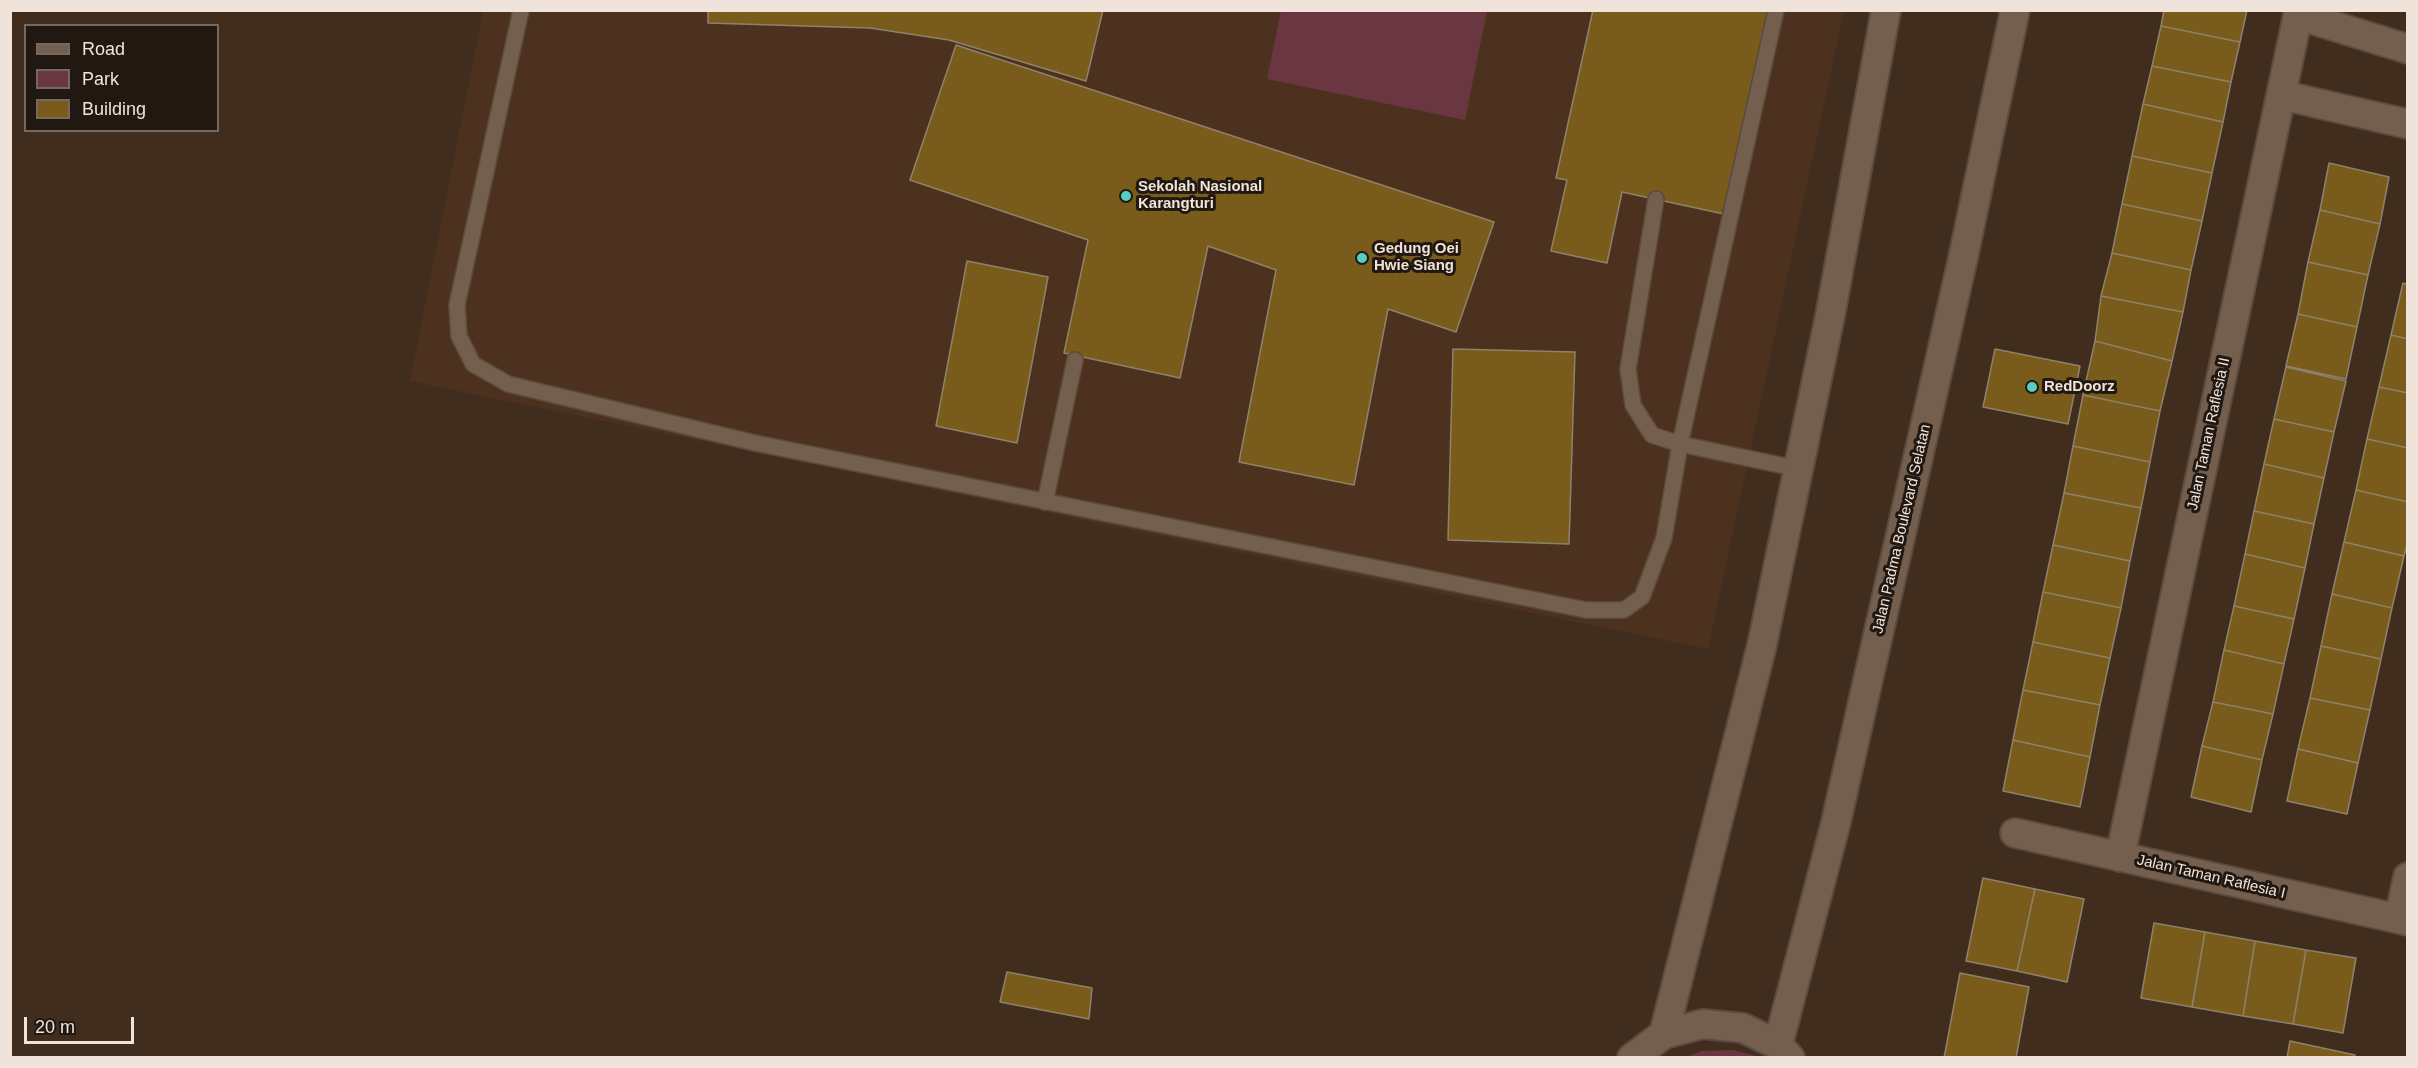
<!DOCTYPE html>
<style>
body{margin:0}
#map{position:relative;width:2418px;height:1068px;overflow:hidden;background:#412d1e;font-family:Arial,sans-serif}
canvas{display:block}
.frame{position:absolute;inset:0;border:12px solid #f0e3d9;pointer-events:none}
.legend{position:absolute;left:24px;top:24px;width:195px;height:108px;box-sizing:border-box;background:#211811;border:2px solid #746961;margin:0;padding:8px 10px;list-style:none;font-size:18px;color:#f0e3d9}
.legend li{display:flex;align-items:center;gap:12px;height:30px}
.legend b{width:30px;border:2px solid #746961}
.scale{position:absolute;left:24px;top:1017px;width:110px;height:27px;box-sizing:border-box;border:3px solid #f0e3d9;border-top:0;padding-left:8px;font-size:18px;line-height:21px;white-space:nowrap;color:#f0e3d9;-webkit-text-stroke:4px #211811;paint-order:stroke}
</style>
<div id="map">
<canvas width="2418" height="1068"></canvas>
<div class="frame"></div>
<ul class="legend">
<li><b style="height:8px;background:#745e4d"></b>Road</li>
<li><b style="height:16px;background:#693641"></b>Park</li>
<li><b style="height:16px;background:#795c1b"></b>Building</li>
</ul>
<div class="scale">20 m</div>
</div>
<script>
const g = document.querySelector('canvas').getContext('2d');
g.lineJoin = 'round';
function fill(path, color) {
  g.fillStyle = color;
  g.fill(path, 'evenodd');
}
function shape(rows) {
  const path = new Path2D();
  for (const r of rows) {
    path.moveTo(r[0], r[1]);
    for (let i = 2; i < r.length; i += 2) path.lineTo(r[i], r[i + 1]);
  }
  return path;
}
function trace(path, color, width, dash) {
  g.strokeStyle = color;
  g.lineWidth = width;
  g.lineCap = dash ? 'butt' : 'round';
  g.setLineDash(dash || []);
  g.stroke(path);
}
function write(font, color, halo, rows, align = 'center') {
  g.font = font + ' Arial,sans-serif';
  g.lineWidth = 6;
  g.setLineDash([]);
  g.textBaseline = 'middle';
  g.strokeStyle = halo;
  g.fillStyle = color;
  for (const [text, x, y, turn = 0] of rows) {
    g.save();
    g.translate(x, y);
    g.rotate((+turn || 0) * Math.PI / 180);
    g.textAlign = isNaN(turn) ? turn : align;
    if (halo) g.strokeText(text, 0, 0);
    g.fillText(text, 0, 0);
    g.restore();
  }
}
fill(shape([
 [483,11,1844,11,1708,649,410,381]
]), '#4c321e');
fill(shape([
 [1281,11,1487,11,1465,120,1267,79],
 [1733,1050,1760,1057,1687,1057,1701,1051]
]), '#693641');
const building = shape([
 [708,10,1103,10,1086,81,949,40,870,28,708,23,708,10],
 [1593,10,1769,10,1724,214,1622,192,1607,263,1551,251,1567,180,1556,178,1593,10],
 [2164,10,2247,10,2240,42,2161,26,2164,10],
 [2161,26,2240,42,2231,82,2152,66,2161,26],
 [956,45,1494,222,1456,332,1388,309,1354,485,1239,462,1276,270,1208,246,1180,378,1064,353,1088,240,910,180,956,45],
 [2152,66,2231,82,2223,122,2143,104,2152,66],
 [2143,104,2223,122,2212,173,2132,156,2143,104],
 [2132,156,2212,173,2202,221,2122,204,2132,156],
 [2329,163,2389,177,2380,224,2320,210,2329,163],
 [2122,204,2202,221,2191,270,2112,253,2122,204],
 [2320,210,2380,224,2368,275,2308,262,2320,210],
 [2112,253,2191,270,2183,312,2101,296,2112,253],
 [967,261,1048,277,1017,443,936,426,967,261],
 [2308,262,2368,275,2357,327,2298,314,2308,262],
 [2403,283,2408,285,2408,339,2391,335,2403,283],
 [2101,296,2183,312,2172,361,2095,341,2101,296],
 [2298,314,2357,327,2346,379,2286,366,2298,314],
 [2391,335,2408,339,2408,393,2379,387,2391,335],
 [2095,341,2172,361,2160,411,2083,395,2095,341],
 [1453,349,1575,352,1569,544,1448,540,1453,349],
 [1995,349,2080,366,2068,424,1983,407,1995,349],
 [2286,367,2346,381,2334,432,2274,419,2286,367],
 [2379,387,2408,393,2408,448,2367,439,2379,387],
 [2083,395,2160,411,2150,462,2073,446,2083,395],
 [2274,419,2334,432,2324,478,2264,464,2274,419],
 [2367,439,2408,448,2408,502,2356,490,2367,439],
 [2073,446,2150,462,2141,508,2064,493,2073,446],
 [2264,464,2324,478,2314,524,2254,511,2264,464],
 [2356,490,2408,502,2408,540,2404,556,2344,542,2356,490],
 [2064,493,2141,508,2130,561,2053,545,2064,493],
 [2254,511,2314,524,2305,568,2245,554,2254,511],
 [2344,542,2404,556,2392,608,2332,594,2344,542],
 [2053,545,2130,561,2121,608,2043,592,2053,545],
 [2245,554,2305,568,2294,619,2234,606,2245,554],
 [2043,592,2121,608,2110,658,2033,642,2043,592],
 [2332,594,2392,608,2381,659,2321,646,2332,594],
 [2234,606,2294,619,2284,664,2224,650,2234,606],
 [2033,642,2110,658,2100,705,2023,690,2033,642],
 [2321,646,2381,659,2370,710,2310,698,2321,646],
 [2224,650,2284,664,2273,714,2213,702,2224,650],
 [2023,690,2100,705,2090,757,2013,740,2023,690],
 [2310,698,2370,710,2358,763,2298,749,2310,698],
 [2213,702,2273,714,2262,760,2202,746,2213,702],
 [2013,740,2090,757,2080,807,2003,791,2013,740],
 [2202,746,2262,760,2251,812,2191,797,2202,746],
 [2298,749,2358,763,2347,814,2287,801,2298,749],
 [1983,878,2035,889,2017,971,1966,961,1983,878],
 [2035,889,2084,899,2067,982,2017,971,2035,889],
 [2154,923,2205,932,2192,1007,2141,998,2154,923],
 [2205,932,2255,941,2243,1016,2192,1007,2205,932],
 [2255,941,2306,950,2293,1024,2243,1016,2255,941],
 [2306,950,2356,958,2343,1033,2293,1024,2306,950],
 [1007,972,1092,988,1089,1019,1000,1002,1007,972],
 [1960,973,2029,987,2016,1058,1944,1058,1960,973],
 [2290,1041,2355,1055,2354,1058,2287,1058,2290,1041]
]);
fill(building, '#795c1b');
trace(building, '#8f826a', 1.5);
const lane = shape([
 [521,10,457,305,459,336,473,364,508,384,755,443,1586,610,1624,610,1642,597,1664,538,1680,444,1776,10],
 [1656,199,1628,369,1633,405,1652,435,1680,444,1799,469],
 [1045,502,1075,360]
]);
const street = shape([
 [2298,15,2408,49],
 [2281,95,2408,124],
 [2015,833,2408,921],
 [2120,857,2299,10],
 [2399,919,2408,877],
 [1664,1034,1762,645,1830,316,1886,10],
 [1778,1045,1836,822,1963,258,2015,10],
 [1632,1058,1664,1034,1703,1024,1743,1028,1778,1045,1790,1058]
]);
trace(lane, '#5b4b3e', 18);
trace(street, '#5b4b3e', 32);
trace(lane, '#745e4d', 15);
trace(street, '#745e4d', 28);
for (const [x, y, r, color] of [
 [1126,196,6,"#57cec1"],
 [1362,258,6,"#57cec1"],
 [2032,387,6,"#57cec1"]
]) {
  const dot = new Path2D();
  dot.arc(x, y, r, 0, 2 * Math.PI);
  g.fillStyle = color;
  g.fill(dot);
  trace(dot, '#211811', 2);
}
write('bold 15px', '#f0e3d9', '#211811', [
 ["Sekolah Nasional",1138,187],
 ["Karangturi",1138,204],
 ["Gedung Oei",1374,249],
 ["Hwie Siang",1374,266],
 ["RedDoorz",2044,387]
], 'left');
write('15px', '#f0e3d9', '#211811', [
 ["Jalan Taman Raflesia II",2209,434,-78],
 ["Jalan Padma Boulevard Selatan",1902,529,-77],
 ["Jalan Taman Raflesia I",2211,877,13]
]);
</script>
